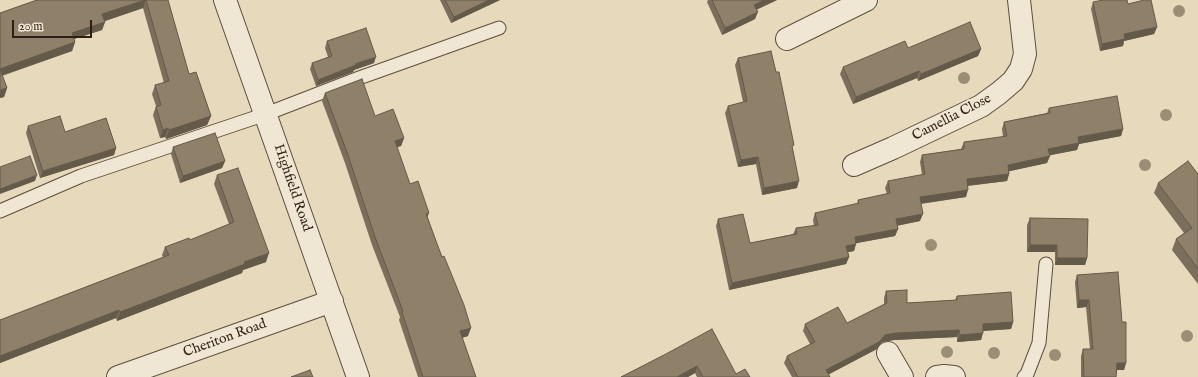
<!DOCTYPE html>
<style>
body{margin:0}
#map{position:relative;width:1198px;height:377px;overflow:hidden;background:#e7dabc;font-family:"IM FELL English",serif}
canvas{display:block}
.scale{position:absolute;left:12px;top:20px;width:80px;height:18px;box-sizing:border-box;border:2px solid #2f1f12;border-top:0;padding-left:5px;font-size:12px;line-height:14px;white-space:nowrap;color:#2f1f12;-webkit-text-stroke:3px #efe7d3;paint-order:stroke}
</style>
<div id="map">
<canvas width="1198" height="377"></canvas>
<div class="scale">20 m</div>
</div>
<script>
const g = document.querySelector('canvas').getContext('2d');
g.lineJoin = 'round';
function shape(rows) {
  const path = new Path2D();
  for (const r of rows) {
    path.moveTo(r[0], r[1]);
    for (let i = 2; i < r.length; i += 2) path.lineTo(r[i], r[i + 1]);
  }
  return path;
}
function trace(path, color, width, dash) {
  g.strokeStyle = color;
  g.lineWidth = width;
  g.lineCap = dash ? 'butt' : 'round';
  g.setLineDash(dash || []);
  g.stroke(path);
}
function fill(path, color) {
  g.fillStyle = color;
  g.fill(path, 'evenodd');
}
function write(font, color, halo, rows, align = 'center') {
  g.font = font + ' "IM FELL English",serif';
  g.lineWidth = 4;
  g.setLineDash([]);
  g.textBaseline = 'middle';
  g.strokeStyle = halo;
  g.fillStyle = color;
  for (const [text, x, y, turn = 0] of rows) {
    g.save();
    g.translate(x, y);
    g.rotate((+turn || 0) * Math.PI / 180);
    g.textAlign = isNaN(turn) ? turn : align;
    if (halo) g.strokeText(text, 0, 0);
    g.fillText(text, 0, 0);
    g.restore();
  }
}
const lane = shape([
 [0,211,81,176,266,114,359,78,499,28],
 [1024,377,1027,374,1039,343,1046,264]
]);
const street = shape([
 [225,0,358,377],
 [787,39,866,0],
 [854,165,893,148,981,106,999,93,1013,81,1021,69,1025,54,1019,0],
 [888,353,902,377],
 [118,377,332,301],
 [937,377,944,376,954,377]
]);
trace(lane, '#5d4e3c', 15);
trace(street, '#5d4e3c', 24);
trace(lane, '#efe7d3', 13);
trace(street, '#efe7d3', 22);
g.fillStyle = '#9b8d76';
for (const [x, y] of [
 [1179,11],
 [964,78],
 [1166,115],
 [1145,165],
 [931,245],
 [1187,336],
 [947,352],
 [994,353],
 [1055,355]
]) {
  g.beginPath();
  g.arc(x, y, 6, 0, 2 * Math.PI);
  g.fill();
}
fill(shape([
 [37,0,169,0,168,0,189,74,196,72,211,116,207,125,166,139,165,137,160,138,153,115,156,106,152,94,155,85,164,83,143,8,105,21,105,22,102,30,74,39,75,42,72,51,2,76,7,88,4,97,0,98,0,13],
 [440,0,500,0,451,23],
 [708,0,777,0,757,9,755,19,722,35,707,2],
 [1093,2,1128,4,1157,27,1154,34,1124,41,1123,46,1100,51,1091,9],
 [327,41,374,63,354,70,353,72,316,86,310,69,312,63,328,57,325,48],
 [908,48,981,49,978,56,918,81,917,78,853,104,840,74,843,67],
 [738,58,793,150,797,188,762,195,756,164,738,167,725,113,728,106,743,102,735,65],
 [325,93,375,116,404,138,401,146,397,147,410,184,428,218,468,336,462,338,476,377,418,377,399,320,400,317,372,245,345,163,322,101],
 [1049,108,1123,129,1121,136,1079,144,1077,150,1050,155,1047,163,1009,171,1009,174,1007,181,968,186,966,197,921,204,920,221,897,226,898,229,895,236,856,243,854,251,848,252,849,257,846,264,729,290,716,226,718,219,750,243,793,234,796,228,814,226,813,220,815,213,857,204,858,200,887,194,885,188,888,181,922,175,920,162,922,155,961,149,964,142,1003,137,1002,129,1004,122,1047,113],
 [28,126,65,132,116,148,114,155,40,178,26,133],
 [173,147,225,161,222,168,180,183,171,154],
 [1198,174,1198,284,1172,250,1176,239,1184,233,1154,193,1158,183],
 [217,175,266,262,243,270,242,273,117,321,116,318,0,363,0,320,163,257,162,255,165,247,190,240,229,224,214,184],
 [1030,218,1087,258,1085,265,1055,265,1055,252,1027,252,1027,225],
 [1077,275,1122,322,1126,363,1124,370,1117,370,1116,377,1081,377,1081,356,1083,349,1090,349,1086,307,1077,308,1075,282],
 [886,291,907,303,955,300,957,296,1013,322,1011,329,983,331,981,340,957,342,957,337,894,340,882,342,877,349,828,374,830,377,792,377,784,363,787,356,810,344,803,331,805,324,847,323,884,304,884,298],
 [664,355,750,377,697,377,695,373,688,377,621,377]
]), '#7b6e5b');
fill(shape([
 [146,0,143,8,99,23,102,14],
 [489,0,500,0,451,23,454,17],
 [764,0,777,0,752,12,754,5],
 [758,12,755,19,722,35,725,28],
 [105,22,102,30,68,41,72,33],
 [1157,27,1154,34,1124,41,1123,46,1100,51,1102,44,1124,34],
 [75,42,72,51,0,76,0,69],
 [981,49,978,56,918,81,921,74],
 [376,57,374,63,354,70,353,72,316,86,318,80,355,64],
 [919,71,917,78,853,104,856,97],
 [7,88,4,97,0,98,0,90],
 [211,116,207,125,166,139,169,130],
 [168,128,165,137,160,138,163,130],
 [1123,129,1121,136,1079,144,1077,150,1046,156,1048,149,1078,137],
 [404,138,401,146,392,149,395,141],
 [116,148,114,155,40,178,43,171],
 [1050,156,1047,163,1006,172,1008,165],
 [758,157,756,164,738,167,741,160],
 [225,161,222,168,180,183,183,176],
 [1009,174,1007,181,964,186,967,179],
 [37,175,35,181,0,194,0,189],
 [799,181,797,188,762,195,764,188],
 [968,190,966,197,917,204,920,197],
 [429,213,426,221,426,214],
 [923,214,920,221,894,226,896,219],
 [898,229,895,236,852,244,855,237],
 [856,244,854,251,844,253,846,246],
 [1030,245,1057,245,1055,252,1027,252],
 [269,253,266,262,243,270,242,273,117,321,120,312,244,262],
 [849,257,846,264,729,290,732,283],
 [1057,258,1087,258,1085,265,1055,265],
 [1079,300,1089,300,1086,307,1077,308],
 [119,310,116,318,0,363,0,356],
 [1013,322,1011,329,980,331,983,324],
 [471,328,468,336,457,339,460,331],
 [959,330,957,337,894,340,882,342,877,349,824,377,826,370,885,335,896,333],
 [983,333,981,340,957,342,960,335],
 [1117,363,1126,363,1124,370,1114,370],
 [697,366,695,373,688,377,677,377]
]), '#645a4a');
const building = shape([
 [37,0,145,0,102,14,105,22,72,33,75,42,0,69,7,88,0,90,0,13,37,0],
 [146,0,168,0,189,74,196,72,211,116,169,130,168,128,163,130,156,107,161,105,155,85,169,81,146,0],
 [445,0,489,0,454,17,445,0],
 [712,0,764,0,754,5,758,12,725,28,712,0],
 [1103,0,1127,0,1128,4,1144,0,1151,0,1157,27,1124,34,1125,39,1102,44,1093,2,1103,0],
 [970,22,981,49,921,74,919,71,856,97,843,67,905,41,908,48,970,22],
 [366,28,376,57,355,64,356,65,318,80,312,63,332,56,327,41,366,28],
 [771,51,776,72,779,72,794,145,792,146,799,181,764,188,758,157,741,160,728,106,747,101,738,58,771,51],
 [362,79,375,116,393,109,404,138,395,141,410,184,418,181,429,213,426,214,442,257,444,256,464,305,471,328,460,331,476,377,423,377,402,312,403,311,375,237,348,155,325,93,362,79],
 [1117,96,1123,129,1078,137,1079,143,1048,149,1050,156,1008,165,1009,174,967,179,968,190,920,197,923,214,896,219,898,229,855,237,856,244,846,246,849,257,732,283,718,219,743,214,750,243,797,234,796,228,818,225,815,213,859,203,858,200,890,193,888,181,925,174,922,155,964,149,964,142,1007,136,1004,122,1050,113,1049,108,1117,96],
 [60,116,65,132,106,118,116,148,43,171,28,126,60,116],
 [215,133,225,161,183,176,173,147,215,133],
 [30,156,37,175,0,189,0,167,30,156],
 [1188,161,1198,174,1198,269,1176,239,1192,228,1158,183,1188,161],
 [238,168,269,253,244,262,245,264,120,312,119,310,0,356,0,320,169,255,165,247,189,238,190,240,234,222,217,175,238,168],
 [1030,218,1088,219,1087,258,1057,258,1057,245,1030,245,1030,218],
 [1118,272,1122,322,1126,322,1126,363,1117,363,1116,377,1084,377,1083,349,1093,349,1089,300,1079,300,1077,275,1118,272],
 [907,290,907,303,957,300,957,296,1011,292,1013,322,983,324,983,333,960,335,959,330,896,333,885,335,879,342,826,370,830,377,798,377,787,356,815,342,805,324,838,307,847,323,887,303,886,291,907,290],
 [712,329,736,374,745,369,750,377,703,377,697,366,677,377,621,377,664,355,712,329],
 [310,370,313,377,291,377,310,370]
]);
fill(building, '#8f806a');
trace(building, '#645a4a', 1);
write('14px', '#2f1f12', '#efe7d3', [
 ["Camellia Close",952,118,-27],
 ["Highfield Road",292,188,71],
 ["Cheriton Road",225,339,-20]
]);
</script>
